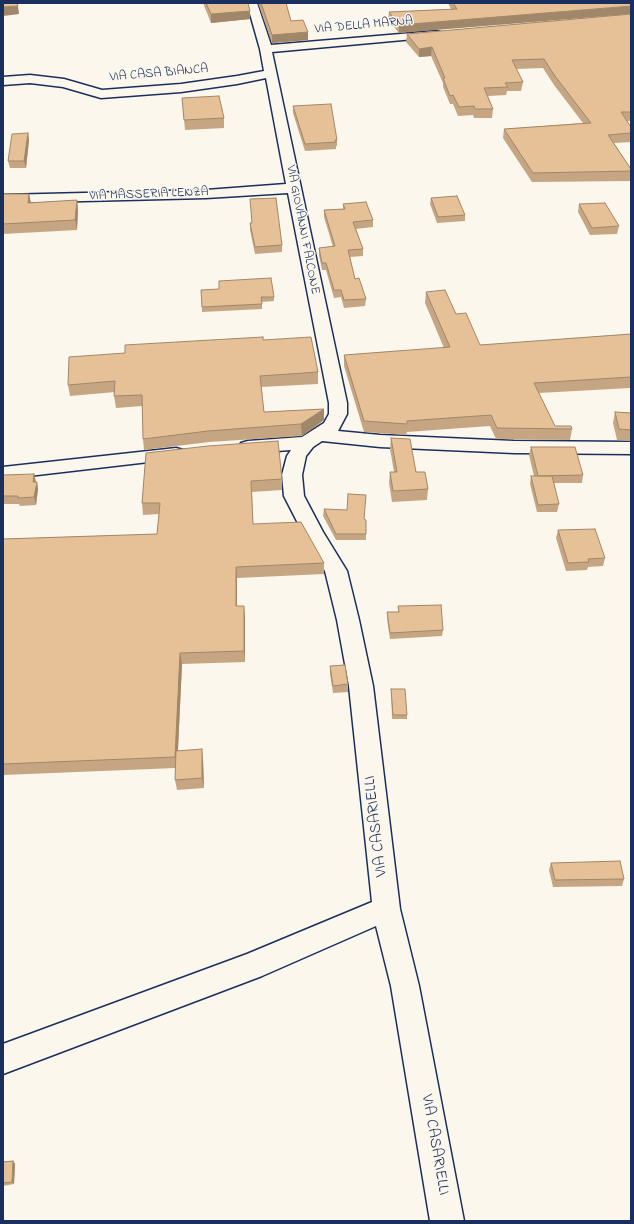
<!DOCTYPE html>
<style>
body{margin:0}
#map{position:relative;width:634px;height:1224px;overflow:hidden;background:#fbf7ec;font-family:"Indie Flower",sans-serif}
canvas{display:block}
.frame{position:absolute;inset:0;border:4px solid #1b2f5e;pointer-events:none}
</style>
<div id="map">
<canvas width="634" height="1224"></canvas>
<div class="frame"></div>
</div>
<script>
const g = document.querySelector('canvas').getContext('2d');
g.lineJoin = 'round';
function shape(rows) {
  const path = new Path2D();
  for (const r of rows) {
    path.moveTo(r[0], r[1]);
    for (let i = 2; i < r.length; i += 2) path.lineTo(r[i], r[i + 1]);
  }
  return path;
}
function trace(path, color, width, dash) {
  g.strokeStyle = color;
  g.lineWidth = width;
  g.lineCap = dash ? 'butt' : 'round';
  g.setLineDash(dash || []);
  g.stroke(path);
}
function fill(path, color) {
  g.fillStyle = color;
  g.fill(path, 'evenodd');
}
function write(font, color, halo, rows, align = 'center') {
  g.font = font + ' "Indie Flower",sans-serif';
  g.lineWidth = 3;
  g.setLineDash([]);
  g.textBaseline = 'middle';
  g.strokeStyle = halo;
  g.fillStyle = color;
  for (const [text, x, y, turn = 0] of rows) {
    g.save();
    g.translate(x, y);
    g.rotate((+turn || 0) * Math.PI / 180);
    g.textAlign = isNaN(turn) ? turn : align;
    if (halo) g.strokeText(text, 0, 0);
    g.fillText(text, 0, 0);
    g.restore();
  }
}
const minor = shape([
 [247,3,257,3,271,45,436,31,440,32,442,34,440,36,436,37,272,52,347,403,347,414,338,431,380,435,514,441,631,442,631,454,514,453,380,447,322,441,313,447,306,456,302,475,304,496,323,532,347,571,359,620,373,686,400,909,419,986,464,1221,430,1221,391,986,376,926,262,976,3,1074,3,1044,247,954,372,902,349,686,337,620,325,571,303,533,284,496,282,475,287,456,291,450,248,453,241,451,239,447,241,443,248,441,302,437,324,423,329,414,329,403,288,193,206,198,3,203,3,195,206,190,286,184,266,78,237,84,181,92,101,98,63,87,30,83,3,85,3,77,30,75,64,79,102,90,181,84,237,76,264,71,260,49,247,3],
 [176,448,183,450,186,454,183,458,3,479,3,467,176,448]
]);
trace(minor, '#1b2f5e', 3);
fill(minor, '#fbf7ec');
fill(shape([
 [203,3,248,3,250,19,211,23],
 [258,3,286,3,291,21,308,40,272,43],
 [448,3,631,3,399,33,388,20,389,12,451,9],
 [631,14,631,121,627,121,631,127,631,142,614,143,631,169,631,181,532,182,503,138,504,129,583,123,554,85,543,68,516,69,523,82,521,91,507,91,506,95,488,96,493,109,492,118,474,118,473,115,458,116,453,104,450,104,443,87,443,83,431,56,419,57,406,42,407,34],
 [182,98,224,118,224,128,185,130],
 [293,106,337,140,337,146,336,146,336,149,305,151,293,113],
 [28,133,29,140,26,168,10,168,8,161],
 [3,194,29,194,31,203,77,200,78,210,77,230,3,234],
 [431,198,465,215,465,221,437,223,430,204],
 [343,204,373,220,373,227,356,229,363,249,363,256,350,257,355,279,366,299,365,306,344,308,341,297,334,298,326,270,322,270,319,255,319,248,333,247,324,217,324,210,343,209],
 [579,204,619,226,617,234,590,235,578,212],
 [251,206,282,245,282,252,255,254,250,230,250,223,252,223],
 [201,290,274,297,274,301,262,302,262,309,202,312],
 [426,292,456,314,480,345,631,334,631,391,630,388,539,393,555,426,572,429,570,440,496,439,490,426,407,432,406,435,364,432,344,366,344,355,444,348,425,303],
 [263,340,318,372,318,384,261,387,264,412,324,409,324,420,302,436,209,442,144,450,143,439,142,406,116,408,114,396,115,392,70,396,68,385],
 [615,412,631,413,631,441,617,440,613,423],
 [391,438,416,472,428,489,427,500,392,502,389,483,390,472,394,472,390,449],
 [531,447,583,475,582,483,554,483,559,504,557,512,537,512,530,484,531,476,534,476,529,455],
 [146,453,282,479,282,490,252,492,253,524,324,563,324,574,237,578,237,606,245,617,245,662,182,664,178,751,203,760,204,788,177,790,175,780,176,768,3,775,3,539,157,534,159,514,143,515,142,503],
 [3,475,37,482,38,489,36,505,20,506,19,504,3,504],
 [324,509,364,519,366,534,366,540,336,540,323,516],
 [558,530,605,558,603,566,588,567,587,570,566,571,556,538],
 [398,606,443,630,442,636,390,639,387,618,387,612,398,612],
 [330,666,348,684,348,692,333,693,330,674],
 [391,689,407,715,407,719,392,719],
 [551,863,624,879,622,886,553,887,549,870],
 [13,1161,15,1164,14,1184,3,1186,3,1162]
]), '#c6a682');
fill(shape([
 [18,6,19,14,3,16,3,7],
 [631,6,631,14,399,33,399,25],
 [250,11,250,19,211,23,211,14],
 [308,32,308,40,272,43,272,35],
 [432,47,431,56,419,57,419,49],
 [28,133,29,140,26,168,24,161],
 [29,194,31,204,28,203],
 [77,200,78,210,77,230,75,220],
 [324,409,324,420,302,436,301,424],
 [34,474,36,482,33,482],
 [37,482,38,489,36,505,34,497],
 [236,567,237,578,237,618,236,606],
 [244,606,245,617,245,662,244,651],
 [180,653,182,664,177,768,175,757],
 [202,749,203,760,204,788,202,778],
 [13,1161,15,1164,14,1184,12,1182]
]), '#a1876a');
const building = shape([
 [3,3,17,3,18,6,3,7,3,3],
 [206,3,248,3,250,11,211,14,206,3],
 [261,3,286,3,291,21,303,20,308,32,272,35,261,3],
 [453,3,631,3,631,6,399,25,389,12,457,9,453,3],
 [631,14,631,112,621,112,631,127,631,133,608,135,631,169,631,171,533,173,504,129,591,123,555,76,544,59,512,60,523,82,505,83,508,87,484,88,493,109,475,109,474,106,459,107,453,95,450,96,443,78,445,78,432,47,419,49,407,34,631,14],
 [219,96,224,118,184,120,182,98,219,96],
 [331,104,337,140,335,140,336,142,305,144,293,106,331,104],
 [28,133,24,161,8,161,12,134,28,133],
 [3,194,29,194,28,203,77,200,75,220,3,224,3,194],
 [457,196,465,215,438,217,431,198,457,196],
 [276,198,282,245,255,247,250,223,252,223,250,199,276,198],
 [366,202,373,220,353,222,363,249,348,250,355,279,359,278,366,299,344,300,341,290,334,290,326,263,322,263,319,248,335,246,324,210,345,209,343,204,366,202],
 [605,203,619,226,592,228,579,204,605,203],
 [271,278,274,297,261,297,262,304,202,307,201,290,219,289,219,281,271,278],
 [445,290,456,314,466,313,480,345,631,334,631,377,534,383,555,426,571,426,572,429,497,428,491,415,407,421,407,424,364,421,344,355,450,347,426,292,445,290],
 [263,337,263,340,311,337,318,372,260,376,264,412,324,409,301,424,208,431,143,439,142,395,114,396,115,381,68,385,69,357,125,353,125,345,263,337],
 [615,412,631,413,631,430,619,429,615,412],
 [391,438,410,439,416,472,425,472,428,489,393,491,390,472,397,472,391,438],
 [278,441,282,479,251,481,253,524,301,522,324,563,236,567,236,606,244,606,244,651,180,653,175,757,3,764,3,539,157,534,160,503,142,503,146,453,208,446,278,441],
 [531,447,575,447,583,475,538,476,531,447],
 [34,474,33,482,37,482,34,497,18,498,18,496,3,496,3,475,34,474],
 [531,476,552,476,559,504,538,505,531,476],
 [348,494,366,495,364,519,366,520,366,534,336,534,324,509,347,510,348,494],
 [595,529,605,558,588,559,589,562,568,563,558,530,595,529],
 [441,605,443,630,390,633,387,612,399,612,398,606,441,605],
 [345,665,348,684,333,686,330,666,345,665],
 [391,689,405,689,407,715,393,715,391,689],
 [202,749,202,778,175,780,176,751,202,749],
 [620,861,624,879,555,880,551,863,620,861],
 [13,1161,12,1182,3,1183,3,1162,13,1161]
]);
fill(building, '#e6c197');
trace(building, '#a1876a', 1);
write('13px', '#1b2f5e', '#fbf7ec', [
 ["VIA DELLA MARNA",364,26,-5],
 ["VIA CASA BIANCA",159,74,-5],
 ["VIA MASSERIA LENZA",149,195,-2],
 ["VIA GIOVANNI FALCONE",302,230,79]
]);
write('16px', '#1b2f5e', '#fbf7ec', [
 ["VIA CASARIELLI",377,826,-97],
 ["VIA CASARIELLI",434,1145,80]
]);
</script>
